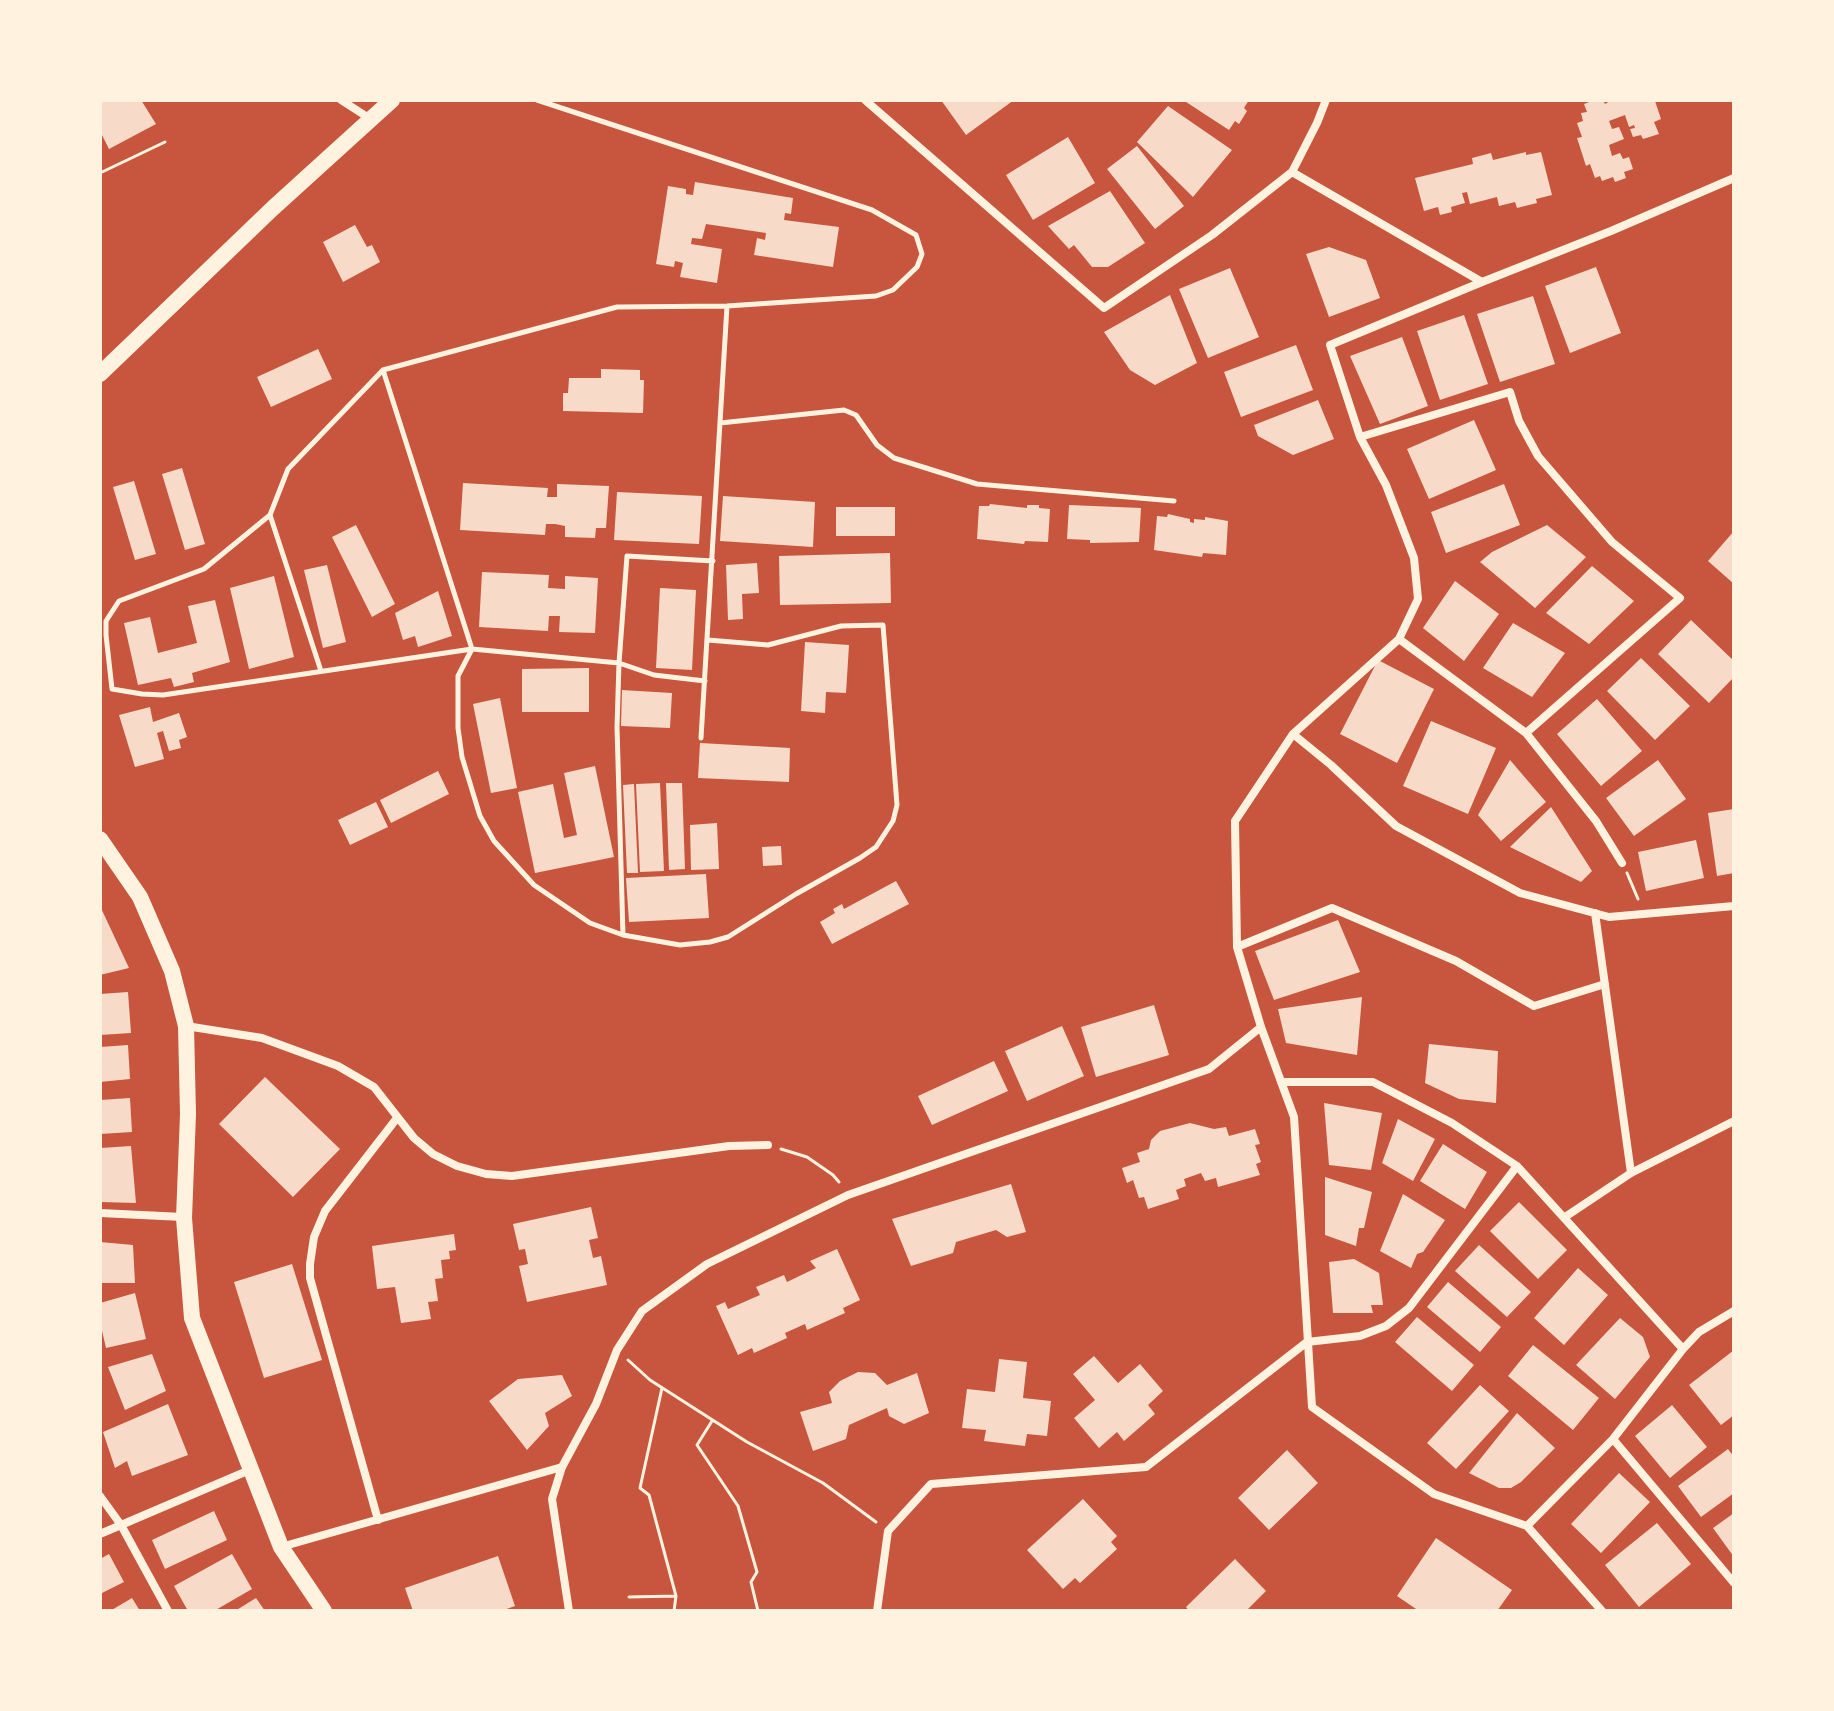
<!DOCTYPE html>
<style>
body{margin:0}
#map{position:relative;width:1834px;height:1711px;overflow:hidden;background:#c8553d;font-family:"Golos Text",sans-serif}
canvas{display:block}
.frame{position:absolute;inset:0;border:102px solid #fff3e0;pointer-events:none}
</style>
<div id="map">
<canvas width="1834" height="1711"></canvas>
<div class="frame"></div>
</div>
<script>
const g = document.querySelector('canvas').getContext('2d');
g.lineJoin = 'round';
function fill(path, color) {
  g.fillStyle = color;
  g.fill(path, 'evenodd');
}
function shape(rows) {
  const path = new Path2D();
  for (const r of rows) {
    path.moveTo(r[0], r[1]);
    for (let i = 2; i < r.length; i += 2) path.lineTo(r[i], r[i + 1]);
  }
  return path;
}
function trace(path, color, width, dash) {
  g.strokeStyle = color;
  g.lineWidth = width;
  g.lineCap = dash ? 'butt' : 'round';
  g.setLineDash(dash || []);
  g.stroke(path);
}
fill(shape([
 [100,100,141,100,156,124,109,149,100,131],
 [941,100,1014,100,966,135],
 [1187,100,1249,100,1244,108,1247,111,1239,124,1235,121,1229,130,1186,102],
 [1595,100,1603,100,1605,104,1612,100,1655,101,1661,119,1654,122,1659,134,1643,139,1641,135,1633,137,1630,129,1635,128,1634,125,1629,127,1625,115,1609,121,1612,129,1619,127,1624,139,1609,145,1612,156,1620,153,1623,159,1629,157,1633,169,1624,172,1626,178,1615,182,1613,177,1602,181,1600,176,1595,178,1590,164,1586,166,1577,138,1582,137,1577,123,1583,121,1581,113,1587,112,1584,104],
 [1168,106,1232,150,1193,197,1137,142],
 [1068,137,1095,183,1033,220,1006,175],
 [1137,146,1184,206,1155,229,1107,169],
 [1526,152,1526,155,1541,152,1552,195,1536,199,1537,203,1517,208,1515,202,1499,206,1497,197,1470,204,1467,192,1462,193,1465,203,1451,207,1452,212,1440,215,1438,207,1424,211,1415,178,1473,164,1472,158,1491,153,1493,160],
 [695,182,793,198,791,214,785,213,784,220,839,227,833,267,754,255,757,238,765,240,766,233,706,224,702,239,692,238,691,244,722,249,717,283,680,277,683,263,675,261,674,267,656,264,668,186,686,189,686,194,693,195],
 [1110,191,1145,243,1108,267,1092,267,1074,245,1069,249,1048,226],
 [355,225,367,247,372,245,380,262,343,282,323,242],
 [1329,247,1366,260,1380,298,1329,317,1306,254],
 [1596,267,1621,333,1570,353,1545,286],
 [1230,268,1259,337,1208,358,1179,289],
 [1170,295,1197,363,1155,385,1130,370,1104,332],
 [1533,296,1555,364,1500,382,1477,314],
 [1464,315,1488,384,1440,400,1417,331],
 [1402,337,1428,406,1380,424,1350,356],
 [1296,345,1313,390,1241,417,1224,372],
 [318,349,332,379,271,407,257,377],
 [601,369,640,370,640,380,644,380,643,413,563,411,563,393,568,393,569,378,601,378],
 [1318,400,1334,439,1293,455,1258,436,1254,425],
 [1474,420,1496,470,1429,499,1407,449],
 [182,468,205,544,185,550,162,474],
 [134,481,156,554,135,560,113,487],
 [463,483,548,488,547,497,557,497,557,484,609,486,606,528,596,528,595,538,565,537,565,526,555,524,546,524,545,535,460,530],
 [1504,484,1520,525,1446,553,1431,512],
 [617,492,702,496,699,544,614,540],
 [723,496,815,502,813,547,720,541],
 [990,504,1027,508,1027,505,1039,505,1039,508,1050,509,1048,542,1025,541,1024,544,977,539,979,506,989,506],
 [1069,505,1141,508,1139,542,1090,543,1090,540,1067,539],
 [836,507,895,507,895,536,836,536],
 [1168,514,1190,519,1190,522,1194,523,1194,519,1205,520,1205,517,1228,521,1226,555,1203,553,1202,557,1154,550,1157,516,1167,517],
 [356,525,395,604,372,617,332,537],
 [1547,525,1586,557,1535,608,1480,562,1492,552],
 [1734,531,1734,584,1708,561],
 [890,553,891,603,780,605,779,556],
 [757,563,759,593,742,594,743,619,728,620,726,565],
 [327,565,346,642,323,648,304,570],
 [1592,566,1634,601,1589,644,1546,613],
 [482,572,549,575,548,588,565,589,565,576,598,578,595,633,559,632,560,616,549,616,548,631,479,627],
 [274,576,294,657,249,669,230,588],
 [1455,581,1499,614,1464,661,1423,628],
 [660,588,696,590,692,670,656,668],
 [438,591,452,636,418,647,415,636,403,640,395,613],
 [215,600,230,662,192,673,194,682,174,687,171,678,138,685,124,623,150,617,158,653,197,643,188,606],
 [1691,620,1734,661,1734,677,1709,703,1658,654],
 [1513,623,1565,653,1532,697,1483,668],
 [805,642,849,645,846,693,826,692,825,713,801,711],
 [1641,658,1690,706,1655,740,1607,691],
 [1378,660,1434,689,1397,763,1340,734],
 [589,668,589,712,522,712,522,669],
 [622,690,672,693,670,728,621,726],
 [500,698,517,788,491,793,473,704],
 [1597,699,1642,751,1601,786,1557,734],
 [150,707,153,722,179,713,187,737,179,740,181,748,169,751,163,731,157,733,164,759,135,767,119,715],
 [1431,721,1496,748,1468,814,1403,786],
 [700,743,790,748,789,782,698,778],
 [1510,760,1546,802,1501,841,1478,815],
 [1658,760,1686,799,1634,836,1606,798],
 [595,766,614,857,535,873,518,792,553,784,564,838,577,835,564,773],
 [438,771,449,794,391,823,380,800],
 [660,783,664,871,640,872,636,784],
 [666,783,682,783,685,869,669,870],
 [634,784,638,873,627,873,623,785],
 [376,802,388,827,350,845,338,820],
 [1551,807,1592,871,1581,882,1510,847],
 [1734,809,1734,873,1717,876,1708,813],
 [717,823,719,869,691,870,690,825],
 [1696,840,1704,878,1646,891,1638,852],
 [781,846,782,865,763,866,762,847],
 [706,874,709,918,629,922,626,878],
 [896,881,909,904,832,944,820,922,835,913,833,909,842,904,844,909],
 [100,906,129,968,100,975],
 [1338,920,1360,972,1274,1000,1255,951],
 [128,992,131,1033,100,1035,100,994],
 [1362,997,1357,1055,1286,1043,1278,1009],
 [1154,1005,1169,1055,1096,1077,1081,1027],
 [1062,1026,1084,1076,1027,1101,1005,1051],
 [1429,1044,1498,1051,1496,1103,1459,1099,1425,1083],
 [128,1045,130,1079,100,1082,100,1047],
 [994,1061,1008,1091,932,1125,918,1096],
 [265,1077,340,1149,293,1197,219,1124],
 [130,1098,132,1132,100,1134,100,1100],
 [1324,1103,1382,1113,1371,1170,1329,1165],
 [1398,1119,1435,1139,1413,1181,1382,1163],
 [1190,1123,1214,1129,1226,1127,1229,1136,1255,1129,1260,1144,1255,1145,1261,1162,1256,1164,1260,1175,1218,1187,1216,1178,1205,1181,1201,1173,1184,1179,1186,1186,1176,1190,1179,1199,1148,1209,1144,1197,1139,1198,1133,1180,1127,1183,1122,1168,1140,1162,1137,1153,1149,1149,1151,1140,1160,1131],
 [1443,1144,1487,1172,1465,1209,1420,1181],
 [131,1146,136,1203,100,1202,100,1148],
 [1325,1177,1372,1192,1364,1228,1359,1228,1356,1246,1325,1235],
 [1011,1184,1026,1232,1007,1237,996,1230,956,1242,953,1253,911,1266,892,1219],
 [1403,1194,1445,1220,1423,1252,1417,1254,1411,1268,1380,1251],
 [1519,1202,1567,1250,1538,1279,1490,1231],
 [591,1207,598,1238,589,1240,593,1258,601,1256,607,1285,527,1302,519,1266,528,1264,525,1249,519,1250,513,1224],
 [454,1234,456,1250,449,1251,450,1259,441,1260,443,1278,435,1279,438,1301,428,1302,431,1319,401,1323,395,1287,377,1289,372,1246],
 [100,1242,133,1245,135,1283,100,1283],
 [1479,1245,1531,1292,1507,1317,1455,1271],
 [837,1249,860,1300,843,1308,845,1313,807,1330,805,1324,785,1333,787,1338,754,1353,752,1348,738,1355,716,1306,725,1302,728,1309,760,1295,756,1287,784,1275,787,1282,816,1268,810,1261],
 [1354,1259,1379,1273,1383,1305,1371,1305,1373,1313,1333,1313,1329,1262],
 [292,1264,322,1360,264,1378,234,1282],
 [1578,1268,1608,1295,1564,1345,1534,1318],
 [1448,1282,1501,1327,1480,1352,1427,1307],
 [135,1293,146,1339,106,1348,100,1322,100,1303],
 [1417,1317,1474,1365,1452,1391,1395,1342],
 [1620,1318,1643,1337,1650,1357,1615,1399,1576,1365],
 [1533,1345,1599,1398,1573,1430,1508,1376],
 [1734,1350,1734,1415,1721,1425,1689,1385],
 [152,1354,166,1391,125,1410,108,1367],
 [1094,1356,1118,1383,1140,1364,1163,1391,1148,1405,1155,1414,1124,1441,1117,1432,1099,1448,1074,1418,1095,1400,1073,1374],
 [999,1359,1027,1362,1023,1398,1051,1401,1047,1436,1027,1434,1025,1446,984,1441,986,1430,962,1428,967,1389,995,1392],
 [858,1372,875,1373,887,1385,917,1373,929,1413,904,1424,889,1416,887,1408,849,1425,846,1439,813,1451,800,1412,832,1403,829,1392,840,1381],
 [562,1375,572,1396,545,1413,549,1426,527,1450,489,1401,518,1379],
 [1480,1385,1509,1411,1456,1469,1427,1443],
 [168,1404,188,1455,132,1476,127,1461,115,1468,103,1432],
 [1672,1405,1707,1447,1670,1478,1635,1436],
 [1517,1413,1555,1448,1521,1482,1511,1488,1499,1488,1469,1473],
 [1728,1449,1734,1457,1734,1493,1701,1517,1678,1486],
 [1287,1450,1318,1483,1269,1530,1238,1498],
 [1619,1473,1650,1502,1601,1553,1571,1524],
 [1083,1499,1117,1536,1111,1542,1117,1549,1080,1583,1075,1578,1063,1589,1027,1550],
 [214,1511,227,1540,165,1569,152,1540],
 [1734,1513,1734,1557,1713,1528],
 [1657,1523,1691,1564,1639,1607,1605,1565],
 [1436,1538,1512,1590,1497,1611,1419,1611,1397,1596],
 [109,1554,124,1582,100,1594,100,1559],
 [232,1554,252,1589,214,1611,188,1611,174,1586],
 [498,1556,515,1606,501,1611,413,1611,405,1588],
 [1235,1559,1266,1591,1246,1611,1189,1611,1186,1607],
 [132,1598,140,1611,110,1611],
 [256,1598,265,1611,235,1611]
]), '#f7dbc8');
trace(shape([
 [100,173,165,142],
 [1627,873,1638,899],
 [781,1149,807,1157,833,1175,839,1182],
 [628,1360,650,1380,747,1442,823,1483,876,1522],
 [662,1388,640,1488,649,1495,676,1596,674,1611],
 [712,1421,697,1445,738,1506,757,1572,751,1582,758,1611],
 [629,1597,676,1596]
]), '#fff3e0', 3);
trace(shape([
 [537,100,872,210,916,235,922,254,917,267,893,290,876,296,727,306,617,307,383,370,288,469,270,515,204,569,119,601,106,621,106,635,112,689,142,694,163,695,472,649,619,663,617,727,623,935],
 [383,370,472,649,458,676,458,728,462,757,480,816,494,841,534,885,590,923,623,935,680,945,710,942,728,937,796,894,860,858,876,847,893,821,897,805,883,625,841,626,768,645,708,640],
 [720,423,844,410,856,415,877,445,894,458,977,484,1174,501],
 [270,515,321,671],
 [705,681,654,675,619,663,627,556,713,561],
 [701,738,727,306]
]), '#fff3e0', 5);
trace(shape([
 [341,100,369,118],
 [865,100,1104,308,1212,235,1292,172,1317,123,1326,100],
 [1292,172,1482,282,1611,231,1734,178],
 [1482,282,1330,345,1360,437,1386,485,1414,558,1418,599,1399,639,1293,734,1235,821,1237,947,1261,1027,1294,1117,1312,1407,1434,1494,1527,1526,1602,1611],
 [1360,437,1510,392,1519,421,1538,456,1612,542,1680,598,1526,733],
 [1399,639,1526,733,1596,821,1622,863],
 [1293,734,1331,765,1396,826,1520,893,1609,917,1734,906],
 [1595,913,1631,1173],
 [1237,947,1332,908,1456,961,1534,1006,1605,984],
 [186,1026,262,1038,338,1066,374,1087,414,1138,433,1154,457,1166,486,1174,512,1176,729,1146,768,1145],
 [1281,1082,1373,1082,1452,1123,1517,1166,1683,1349],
 [100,1213,183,1217],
 [1565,1217,1631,1173,1734,1121],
 [1613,1439,1734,1583],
 [100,1496,121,1525,168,1611],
 [378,1520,310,1278,310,1264,314,1237,325,1211,397,1118],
 [1527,1526,1613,1439,1683,1349,1699,1332,1734,1311],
 [100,1534,252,1469],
 [281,1547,562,1467],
 [569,1611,552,1499,562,1467,596,1404,617,1350,642,1311,707,1264,848,1195,1209,1069,1261,1027],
 [877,1611,888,1531,931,1484,1146,1467,1307,1342,1360,1336,1386,1326,1409,1308,1517,1166]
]), '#fff3e0', 8);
trace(shape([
 [100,374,273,208,392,100],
 [100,839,140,897,172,971,186,1026,188,1114,184,1218,192,1318,281,1547,324,1611]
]), '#fff3e0', 16);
</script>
